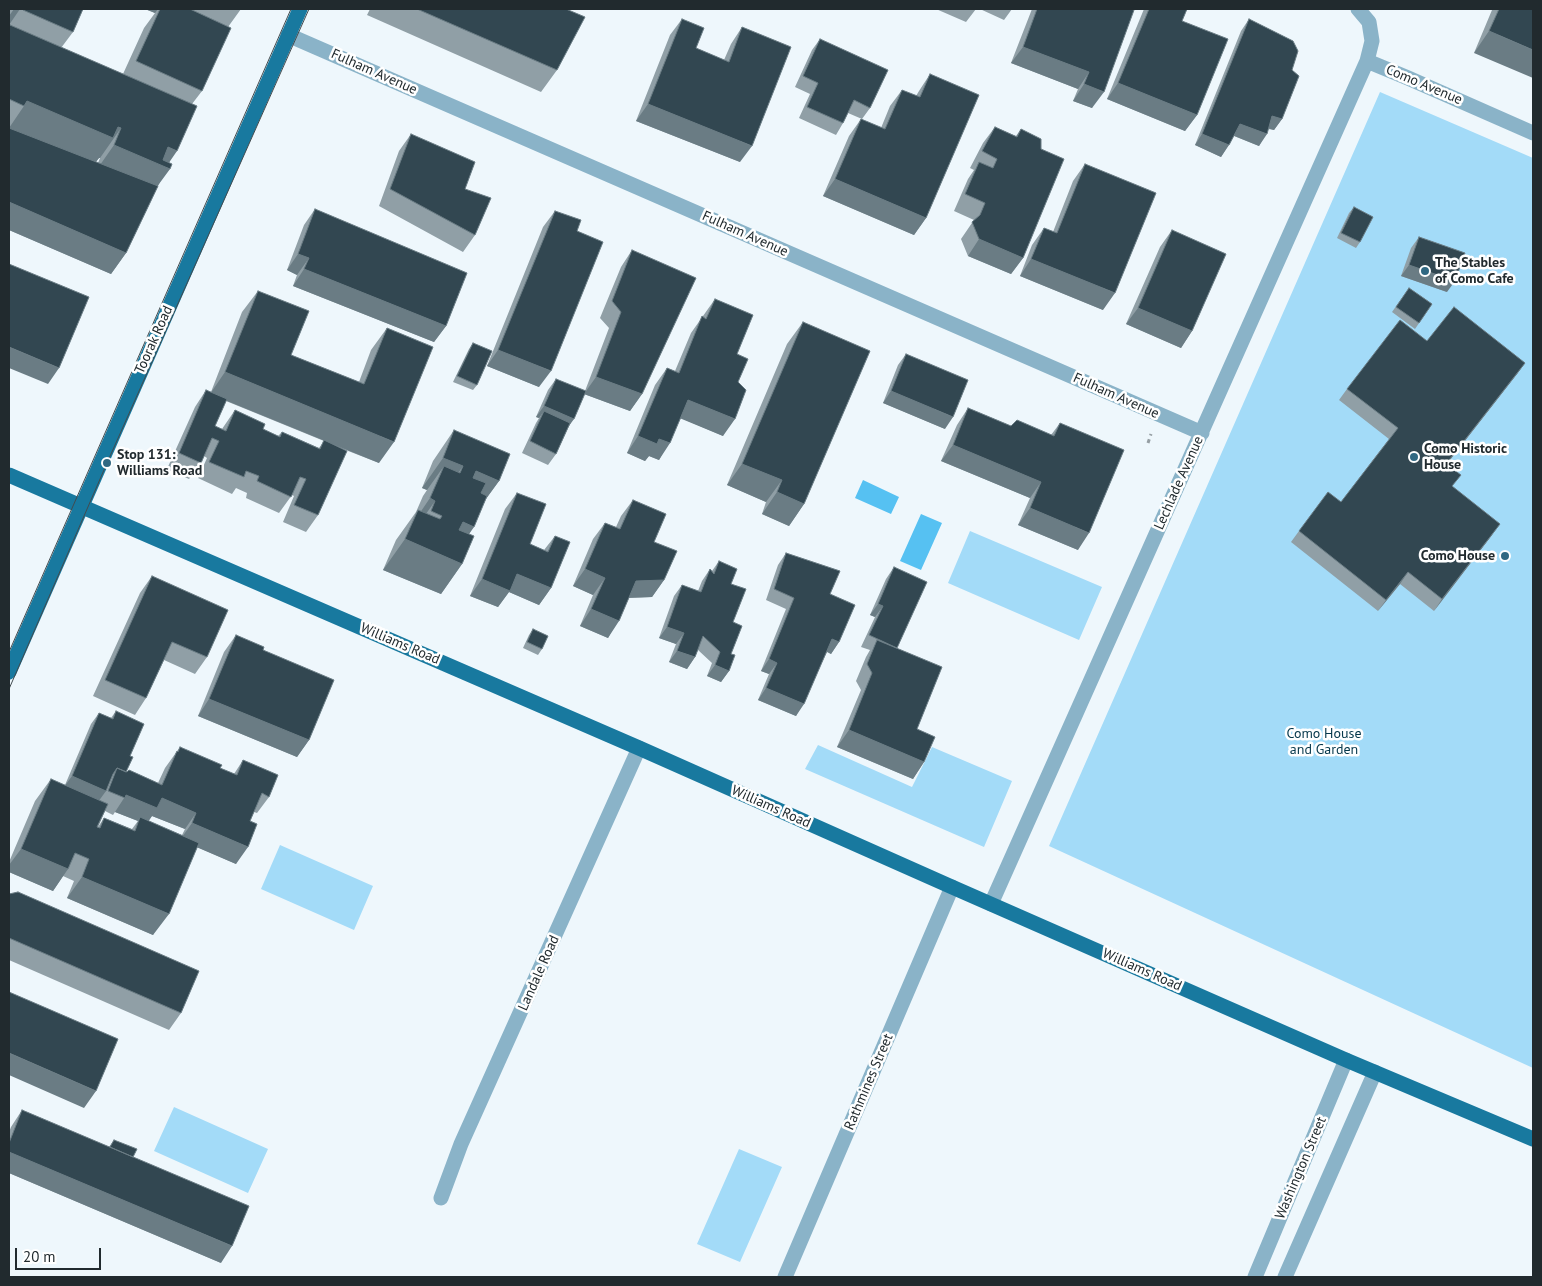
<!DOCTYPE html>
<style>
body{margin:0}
#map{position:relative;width:1542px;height:1286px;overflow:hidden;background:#eef7fc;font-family:"PT Sans",sans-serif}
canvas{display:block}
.frame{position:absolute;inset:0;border:10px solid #212a2e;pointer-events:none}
.scale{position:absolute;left:15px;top:1248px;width:86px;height:22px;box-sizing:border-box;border:2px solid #212a2e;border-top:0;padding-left:6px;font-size:15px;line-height:18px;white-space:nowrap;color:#212a2e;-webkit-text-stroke:4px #fff;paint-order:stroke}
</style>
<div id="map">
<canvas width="1542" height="1286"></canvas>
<div class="frame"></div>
<div class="scale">20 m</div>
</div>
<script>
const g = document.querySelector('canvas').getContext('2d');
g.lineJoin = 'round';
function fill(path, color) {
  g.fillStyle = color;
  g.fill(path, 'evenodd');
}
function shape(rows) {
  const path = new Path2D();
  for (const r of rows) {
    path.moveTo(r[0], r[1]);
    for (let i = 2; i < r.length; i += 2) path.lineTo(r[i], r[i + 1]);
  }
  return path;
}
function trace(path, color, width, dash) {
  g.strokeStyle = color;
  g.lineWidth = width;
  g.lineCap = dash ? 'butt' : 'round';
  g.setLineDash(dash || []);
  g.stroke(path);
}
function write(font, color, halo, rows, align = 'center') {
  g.font = font + ' "PT Sans",sans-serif';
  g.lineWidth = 5;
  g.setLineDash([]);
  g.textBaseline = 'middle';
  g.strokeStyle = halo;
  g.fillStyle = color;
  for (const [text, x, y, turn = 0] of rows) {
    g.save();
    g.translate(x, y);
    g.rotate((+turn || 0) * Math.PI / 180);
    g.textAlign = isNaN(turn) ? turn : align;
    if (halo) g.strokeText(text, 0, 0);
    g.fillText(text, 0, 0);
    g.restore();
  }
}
fill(shape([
 [1380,92,1533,158,1533,1068,1049,846],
 [970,531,1102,587,1079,640,948,583],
 [818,745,912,787,932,747,1012,781,984,847,805,769],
 [280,845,373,886,354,930,261,889],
 [174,1107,268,1149,248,1193,154,1151],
 [739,1149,782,1167,740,1262,697,1244]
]), '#a3dbf8');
fill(shape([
 [863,480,899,497,891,514,855,498],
 [921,514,942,523,921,570,900,561]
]), '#56c1f2');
trace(shape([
 [1148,443,1151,434]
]), '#959ea3', 3, [4, 4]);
trace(shape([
 [1358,9,1369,22,1372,41,1367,61,1408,78,1533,133],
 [288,35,1202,433],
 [991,904,1367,61],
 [441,1198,461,1144,639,748],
 [785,1277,952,887],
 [1255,1277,1346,1060],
 [1285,1277,1375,1072]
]), '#8ab3c8', 15);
trace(shape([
 [9,475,639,748,952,887,1346,1060,1533,1139],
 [9,672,300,9]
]), '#18799f', 15);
trace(shape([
 [9,652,291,9],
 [9,689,107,463,309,9]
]), '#424b4f', 1);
fill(shape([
 [9,9,83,9,73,32,61,48,123,74,144,28,155,13,145,9,241,9,228,27,202,91,192,104,169,163,126,253,111,274,9,230],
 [99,158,100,158,98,163,96,162],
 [370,9,566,9,557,70,541,92,367,15],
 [936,9,976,9,966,22],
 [980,9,1012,9,1004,20],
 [1032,9,1130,9,1092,108,1073,101,1078,89,1011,63],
 [1144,9,1187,9,1182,21,1197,115,1185,131,1107,99],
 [1493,9,1533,9,1474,53,1492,10],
 [682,19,696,48,724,60,731,44,742,27,740,162,636,121,670,35],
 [1249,19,1292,70,1282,119,1274,130,1268,129,1259,146,1234,136,1221,157,1195,145,1241,31],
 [820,39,870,108,862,119,848,113,843,123,836,135,799,118,810,94,795,87,812,50],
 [930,74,926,218,914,235,823,196,849,136,861,119,881,128,890,106,902,90,916,96,919,91],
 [995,127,1016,136,1021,129,1023,258,1011,274,968,256,961,239,974,220,954,211,968,179,974,170,970,168,983,143],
 [411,134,465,189,475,235,463,252,379,206,399,151],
 [1085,164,1103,310,1020,276,1032,245,1044,228,1053,232,1073,181],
 [1354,207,1360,242,1356,248,1337,238,1349,213],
 [315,209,446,326,434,342,293,286,297,275,287,270,304,225],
 [555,211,539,387,487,366,543,227],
 [1172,230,1192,331,1181,348,1126,324,1160,247],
 [1419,237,1447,292,1401,276,1411,248],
 [632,250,642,394,630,411,584,394,556,454,548,465,522,453,536,423,539,418,536,417,548,390,556,379,585,391,609,328,600,318,621,267],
 [1409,288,1432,304,1415,329,1392,312],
 [258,291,291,355,359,382,371,350,387,328,379,463,338,447,318,515,306,532,283,522,294,496,292,495,279,513,246,498,247,493,236,488,232,494,198,478,207,458,204,456,201,463,189,479,167,469,195,407,206,390,211,392,242,312],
 [226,401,324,441,319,448,282,432,278,436,263,429,235,410,222,429,215,426],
 [715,299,737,354,738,382,723,436,681,418,659,460,649,456,645,461,627,453,655,385,667,368,675,371,691,333],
 [803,322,804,504,789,526,762,514,766,502,727,485,787,344],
 [1427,341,1525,363,1517,374,1447,464,1452,487,1492,535,1434,611,1400,584,1378,611,1291,542,1299,531,1341,502,1389,439,1339,400,1347,389],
 [473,343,477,385,473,390,453,382,469,349],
 [906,354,945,429,883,403,898,365],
 [968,408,1011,426,1051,435,1060,423,1078,550,1018,525,1030,498,941,461,957,425],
 [454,430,499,481,486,499,469,534,462,564,441,594,383,570,396,540,416,512,423,496,427,490,422,488,433,461],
 [517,493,530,544,544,550,555,536,551,588,539,605,509,592,498,607,470,596,505,509],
 [633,500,654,542,664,580,652,597,629,598,608,638,580,626,593,595,573,586,593,539,605,523,616,527,621,516],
 [786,553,830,594,839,642,831,654,827,652,796,716,758,700,769,674,761,671,786,609,766,600,778,565],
 [719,561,731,584,733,622,731,654,729,671,721,682,707,676,712,663,698,650,695,657,687,669,669,662,676,644,659,638,674,596,682,585,698,591,702,581,710,569,712,571],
 [894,567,897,648,924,762,913,779,837,747,861,690,856,681,866,657,870,650,861,647,875,617,870,615,886,579],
 [152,576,207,657,195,674,164,660,146,698,135,715,93,696,140,593],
 [533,629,542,649,538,655,523,648,529,635],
 [236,635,263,650,309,740,297,757,198,716,224,652],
 [116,711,130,756,126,772,127,772,129,770,158,783,165,768,180,747,220,768,234,774,243,760,269,797,257,813,254,812,250,821,236,864,197,847,153,935,67,898,74,881,63,876,53,891,9,872,9,862,35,801,51,779,65,785,91,724,99,713,111,718],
 [105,811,113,815,115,812,138,821,132,829,104,818,98,827],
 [152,816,185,829,182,835,148,821],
 [9,894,181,1013,169,1030,9,960],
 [22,1110,109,1147,114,1140,133,1157,221,1263,9,1173,9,1132,11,1127]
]), '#909fa6');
fill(shape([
 [14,9,20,9,9,25,9,16],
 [145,9,158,9,155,13],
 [1489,31,1533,50,1533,78,1474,53],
 [1023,47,1089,72,1078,89,1011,63],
 [1118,83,1197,115,1185,131,1107,99],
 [1084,84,1104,92,1092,108,1073,101],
 [27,101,118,127,121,128,100,158,99,158,91,168,9,128,24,106],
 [648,104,752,146,740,162,636,121],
 [1272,116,1282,119,1274,130,1264,127],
 [1240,124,1267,134,1259,146,1232,135],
 [1202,134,1229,145,1221,157,1195,145],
 [114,145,168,147,177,151,166,167,170,169,148,199,93,175],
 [835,179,926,218,914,235,823,196],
 [9,202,126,253,111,274,9,230],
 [979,239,1023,258,1011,274,968,256],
 [298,254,309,258,297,275,287,270],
 [1031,259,1115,293,1103,310,1020,276],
 [1409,265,1455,281,1447,292,1401,276],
 [304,269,446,326,434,342,293,286],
 [1138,308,1192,331,1181,348,1126,324],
 [9,347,59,368,48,384,9,368],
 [498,350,551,371,539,387,487,366],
 [1525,363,1517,374,1438,475,1446,464],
 [225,372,394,442,379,463,210,394],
 [596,377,642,394,630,411,584,394],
 [891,391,953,417,945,429,883,403],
 [688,400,735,419,723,436,677,417],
 [544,406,574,419,566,430,544,411,539,418,536,417],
 [638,436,659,439,670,443,659,460,649,456,645,461,627,453],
 [953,445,1041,482,1030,498,941,461],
 [443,458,463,466,442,497,444,466,427,490,422,488],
 [742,464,782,480,766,502,727,485],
 [476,471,499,481,477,511,455,502],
 [777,492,804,504,789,526,762,514],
 [430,498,435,501,414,531,409,529],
 [1030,508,1089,533,1078,550,1018,525],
 [463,522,474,527,453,557,441,553],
 [1500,524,1492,535,1434,611,1442,599],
 [405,539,462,564,441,594,383,570],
 [585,569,605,578,593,595,573,586],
 [1408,572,1400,584,1378,611,1386,600],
 [517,574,551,588,539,605,509,592,498,607,470,596,482,579],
 [664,580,652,597,624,598,636,581],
 [878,604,883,606,875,617,870,615],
 [591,609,619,621,608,638,580,626],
 [667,627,684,633,676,644,659,638],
 [832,639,839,642,831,654,824,650],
 [677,651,695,657,687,669,669,662],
 [769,659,777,663,769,674,761,671],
 [715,665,729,671,721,682,707,676],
 [766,688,804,704,796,716,758,700],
 [209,699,309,740,297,757,198,716],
 [849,730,924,762,913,779,837,747],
 [72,776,106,791,98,802,64,787],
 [126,795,162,798,196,813,185,829,152,816,146,825,140,817,138,821,115,812],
 [192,823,248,847,236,864,180,840],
 [21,849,68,869,53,891,9,872,9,865],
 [82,877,169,914,153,935,67,898],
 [9,1053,96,1091,84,1108,9,1075],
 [9,1152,232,1246,221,1263,9,1173]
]), '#6a7c84');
const building = shape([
 [23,9,83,9,73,32,23,10,23,9],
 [160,9,190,9,231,28,202,91,136,61,160,9],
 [417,9,566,9,585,17,557,70,417,9],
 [1037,9,1130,9,1134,10,1104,92,1084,84,1089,72,1023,47,1037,9],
 [1149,9,1187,9,1182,21,1228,39,1197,115,1118,83,1149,9],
 [1499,9,1533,9,1533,50,1489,31,1499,9],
 [682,19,704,28,696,48,729,62,742,27,791,47,752,146,648,104,682,19],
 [1249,19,1293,41,1298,51,1292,70,1299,76,1282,119,1272,116,1267,134,1240,124,1229,145,1202,134,1249,19],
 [10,25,197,106,177,151,168,147,163,160,172,164,170,169,114,145,121,128,118,127,113,138,27,101,24,106,9,99,9,27,10,25],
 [820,39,888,70,870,108,854,100,843,123,807,107,818,83,803,76,820,39],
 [930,74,979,95,926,218,835,179,861,119,885,129,902,90,920,97,930,74],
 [995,127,1017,137,1021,129,1041,139,1041,149,1064,159,1023,258,979,239,972,222,980,215,985,203,965,194,979,162,993,168,997,159,982,151,995,127],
 [9,128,158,186,126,253,9,202,9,128],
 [411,134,475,162,465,189,491,198,475,235,390,189,411,134],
 [1085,164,1156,193,1115,293,1031,259,1044,228,1057,233,1085,164],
 [1354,207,1373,217,1360,242,1341,233,1354,207],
 [315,209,467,273,446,326,304,269,309,258,298,254,315,209],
 [555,211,581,220,577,231,603,242,551,371,498,350,555,211],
 [1172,230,1226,254,1192,331,1138,308,1172,230],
 [1419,237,1465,253,1455,281,1409,265,1419,237],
 [632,250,696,278,642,394,596,377,621,312,612,301,632,250],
 [9,264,89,297,59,368,9,347,9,264],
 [1409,288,1432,304,1419,323,1396,307,1409,288],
 [258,291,309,311,291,355,364,384,387,328,433,347,394,442,225,372,258,291],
 [715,299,753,315,737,354,748,359,738,382,746,390,735,419,688,400,670,443,659,439,657,444,638,436,667,368,679,373,702,316,706,319,715,299],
 [1454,307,1525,363,1446,464,1461,475,1452,486,1500,524,1442,599,1408,572,1386,600,1299,531,1328,492,1341,502,1398,428,1347,389,1400,320,1427,341,1454,307],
 [803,322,870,351,804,504,777,492,782,480,742,464,803,322],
 [473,343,492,351,477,385,457,376,473,343],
 [906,354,968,380,953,417,891,391,906,354],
 [556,379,586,391,574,419,544,406,556,379],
 [206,390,227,399,215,426,226,431,235,410,265,424,263,429,280,437,282,432,320,449,324,440,347,451,318,515,294,505,306,479,300,477,291,497,257,481,259,476,246,471,244,477,209,462,219,441,212,438,201,463,179,453,206,390],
 [968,408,1011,426,1017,420,1054,436,1060,423,1124,450,1089,533,1030,508,1041,482,953,445,968,408],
 [544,411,570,423,556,454,530,441,544,411],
 [454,430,510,454,499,481,476,471,473,478,486,483,481,493,487,496,474,527,463,522,459,530,474,536,462,564,405,539,418,510,440,519,442,516,431,511,435,501,430,498,444,466,460,473,463,466,443,458,454,430],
 [517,493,546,504,530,544,548,552,555,536,570,542,551,588,517,574,510,591,482,579,517,493],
 [633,500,666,514,654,542,677,551,664,580,636,581,619,621,591,609,605,578,585,569,605,523,620,529,633,500],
 [786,553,840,571,830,594,855,605,839,642,832,639,804,704,766,688,777,663,769,659,794,598,774,589,786,553],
 [719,561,737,569,731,584,746,589,733,622,742,626,731,654,735,655,729,671,715,665,720,652,703,636,695,657,677,651,684,633,667,627,682,585,701,592,710,569,714,574,719,561],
 [894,567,927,582,897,648,869,635,883,606,878,604,894,567],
 [152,576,228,610,207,657,172,642,146,698,105,680,152,576],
 [533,629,548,636,542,649,527,642,533,629],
 [236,635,264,647,263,650,334,680,309,740,209,699,236,635],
 [877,640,942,667,917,729,935,737,924,762,849,730,872,673,867,664,877,640],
 [116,711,144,724,130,756,133,757,126,772,117,768,113,774,106,791,72,776,99,713,113,719,116,711],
 [180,747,222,765,220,768,237,775,243,760,278,775,269,797,262,793,250,821,257,824,248,847,192,823,196,813,162,798,157,808,126,795,125,798,108,791,117,768,127,772,129,770,162,785,177,751,178,752,180,747],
 [51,779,108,804,97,827,100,828,104,818,135,831,140,817,199,843,169,914,82,877,89,859,75,853,68,869,21,849,51,779],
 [18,892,199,971,181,1013,9,938,9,894,18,892],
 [9,992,118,1039,96,1091,9,1053,9,992],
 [22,1110,249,1206,232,1246,9,1152,9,1143,22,1110],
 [114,1140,137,1149,133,1157,110,1147,114,1140]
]);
fill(building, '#324751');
trace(building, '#6a7c84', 1);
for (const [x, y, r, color] of [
 [1425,271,5,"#306882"],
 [1414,457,5,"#306882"],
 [107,463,5,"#306882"],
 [1505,556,5,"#306882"]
]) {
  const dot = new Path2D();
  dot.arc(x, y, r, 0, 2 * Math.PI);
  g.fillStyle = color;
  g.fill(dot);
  trace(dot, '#fff', 2);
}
write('14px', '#212a2e', '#fff', [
 ["Fulham Avenue",374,72,24],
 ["Como Avenue",1424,85,23],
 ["Fulham Avenue",745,234,24],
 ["Toorak Road",154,340,-66],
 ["Fulham Avenue",1116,396,24],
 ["Lechlade Avenue",1179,483,-66],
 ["Williams Road",400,644,23],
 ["Williams Road",771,807,24],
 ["Williams Road",1142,970,24],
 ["Landale Road",539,973,-66],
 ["Rathmines Street",869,1082,-67],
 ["Washington Street",1301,1168,-67]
]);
write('bold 14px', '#212a2e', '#fff', [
 ["The Stables",1435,263],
 ["of Como Cafe",1435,279],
 ["Como Historic",1424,449],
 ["House",1424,465],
 ["Stop 131:",117,455],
 ["Williams Road",117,471],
 ["Como House",1495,556,"right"]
], 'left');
write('14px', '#05374b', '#fff', [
 ["Como House",1324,734],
 ["and Garden",1324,750]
]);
</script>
